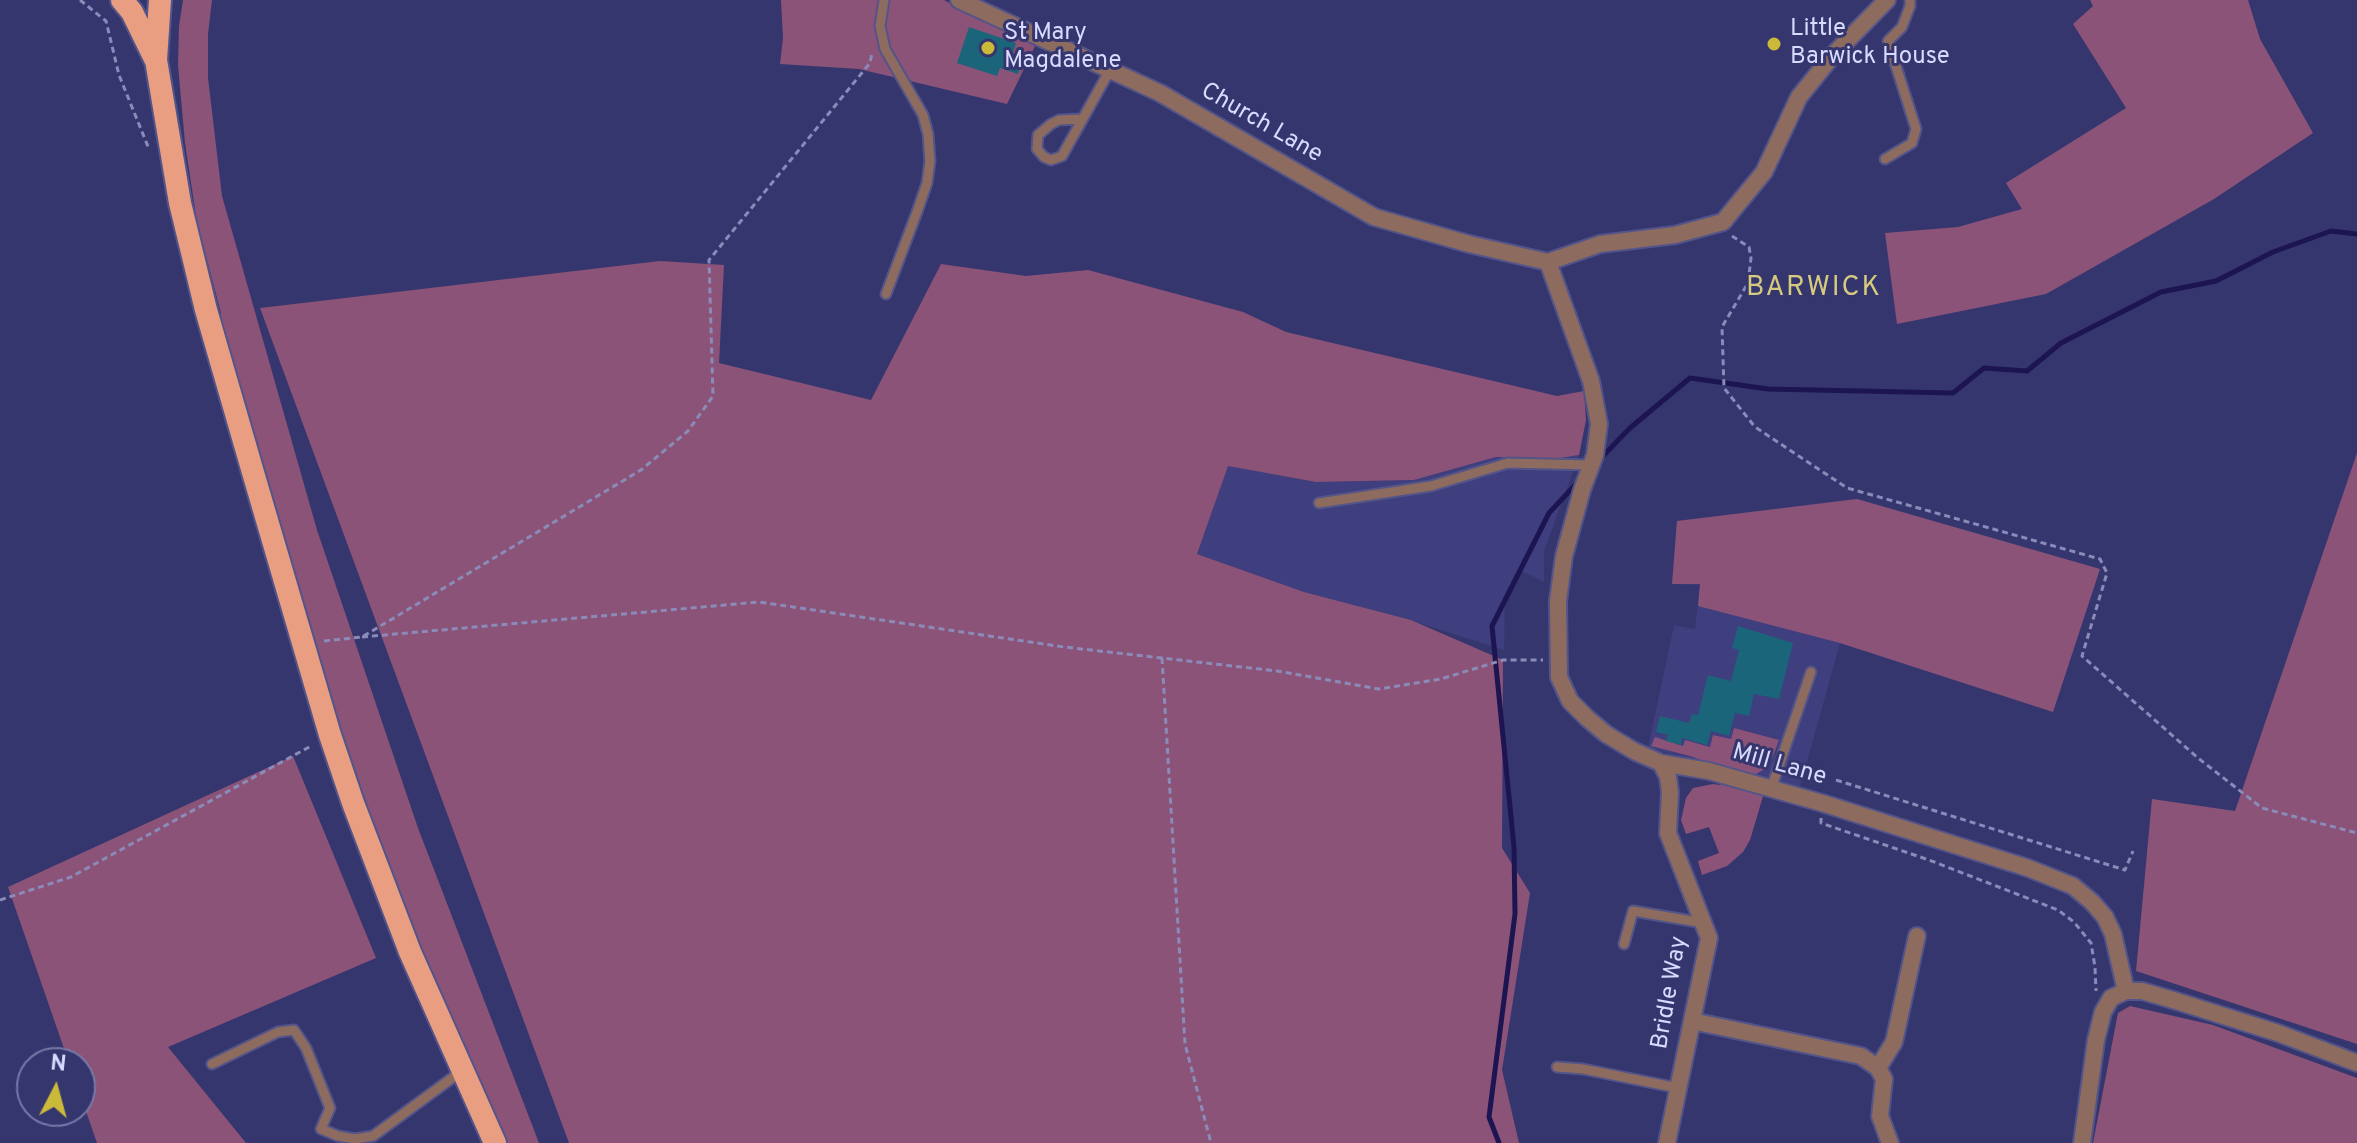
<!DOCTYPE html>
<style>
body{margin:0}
#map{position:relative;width:2357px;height:1143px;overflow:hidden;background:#36366f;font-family:Overpass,sans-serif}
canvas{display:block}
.north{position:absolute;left:16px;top:1047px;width:80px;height:80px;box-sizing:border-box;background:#36366f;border:2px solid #7778a8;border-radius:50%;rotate:6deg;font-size:22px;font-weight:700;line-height:32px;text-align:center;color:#d8dbfe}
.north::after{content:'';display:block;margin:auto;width:28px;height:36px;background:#cbb939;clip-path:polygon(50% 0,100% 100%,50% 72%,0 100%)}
</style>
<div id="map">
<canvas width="2357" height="1143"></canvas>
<div class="north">N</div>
</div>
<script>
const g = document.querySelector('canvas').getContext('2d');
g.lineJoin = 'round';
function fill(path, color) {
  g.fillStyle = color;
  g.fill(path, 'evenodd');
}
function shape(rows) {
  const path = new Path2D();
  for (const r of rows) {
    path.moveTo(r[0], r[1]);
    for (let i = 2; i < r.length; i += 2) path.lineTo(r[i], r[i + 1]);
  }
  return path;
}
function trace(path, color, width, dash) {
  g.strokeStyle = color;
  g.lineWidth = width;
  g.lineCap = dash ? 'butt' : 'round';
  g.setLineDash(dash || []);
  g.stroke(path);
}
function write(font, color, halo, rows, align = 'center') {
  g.font = font + ' Overpass,sans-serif';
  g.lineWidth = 6;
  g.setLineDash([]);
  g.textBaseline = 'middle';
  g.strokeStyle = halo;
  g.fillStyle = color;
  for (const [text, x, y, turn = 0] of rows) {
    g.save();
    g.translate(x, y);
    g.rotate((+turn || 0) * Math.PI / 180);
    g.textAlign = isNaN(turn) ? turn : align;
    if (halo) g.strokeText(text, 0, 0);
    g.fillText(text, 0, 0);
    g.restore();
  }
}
fill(shape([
 [1579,455,1544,551,1544,582,1520,570,1505,594,1504,650,1403,618,1304,592,1197,554,1219,464,1316,482,1414,480,1496,457,1554,459],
 [1857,499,2100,569,2053,712,1840,643,1800,787,1648,748,1674,625,1695,629,1700,585,1672,584,1677,521]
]), '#3f3e7e');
fill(shape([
 [183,0,212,0,208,34,208,78,222,196,317,530,418,828,539,1143,505,1143,431,982,346,747,218,325,221,313,197,222,185,143,178,65,179,26],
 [781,0,944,0,1035,46,1007,104,859,69,780,64,783,38],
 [2090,0,2248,0,2260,39,2313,133,2214,199,2046,294,1897,324,1885,233,1958,227,2022,209,2006,183,2126,108,2073,24,2093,6],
 [660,261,724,265,719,363,871,400,941,264,1026,276,1088,270,1243,312,1286,332,1557,396,1584,391,1586,420,1579,455,1554,459,1496,457,1414,480,1316,482,1228,466,1197,554,1304,592,1411,620,1503,660,1502,848,1530,893,1502,1070,1519,1143,569,1143,260,308],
 [2357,453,2357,1044,2136,971,2152,799,2235,811],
 [1857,499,2100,569,2053,712,1840,643,1698,606,1700,584,1672,584,1677,521],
 [1734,728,1779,740,1773,756,1765,769,1754,775,1740,774,1690,756,1651,746,1655,737,1683,746,1685,740,1710,747,1713,735,1731,739],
 [293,756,376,958,168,1047,246,1143,97,1143,80,1094,80,1063,69,1063,8,887],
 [1723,780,1764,793,1750,840,1743,852,1727,866,1702,875,1698,861,1719,853,1709,827,1686,834,1681,820,1686,798,1693,788,1713,784,1720,785],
 [2130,1006,2213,1025,2357,1078,2357,1143,2093,1143,2118,1013]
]), '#8b5378');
trace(shape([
 [1599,460,1630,428,1690,378,1768,389,1953,393,1984,368,2027,371,2061,343,2161,292,2216,281,2273,252,2331,231,2357,234],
 [1499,1143,1489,1117,1515,914,1514,847,1492,626,1549,513,1578,482]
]), '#1c1552', 5);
fill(shape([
 [969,27,1016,43,1013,53,1023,57,1018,74,1000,68,997,76,957,63],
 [1738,626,1793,643,1779,699,1754,694,1749,716,1735,713,1729,736,1711,731,1707,745,1682,738,1681,745,1666,741,1668,735,1656,732,1660,716,1689,723,1692,714,1698,715,1708,675,1731,681,1739,650,1732,648]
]), '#1b657a');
const service = shape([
 [884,0,880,26,885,49,923,115,928,134,930,161,927,183,917,212,886,294],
 [1082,119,1059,120,1051,124,1038,135,1037,149,1044,157,1051,160,1062,156,1110,70],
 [1885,159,1912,143,1916,129,1888,41,1902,27,1910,6,1910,0],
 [1319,503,1431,486,1508,463,1591,465],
 [1771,789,1811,672],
 [1624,944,1633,911,1704,923],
 [212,1064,278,1032,294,1030,306,1048,330,1108,321,1129,338,1136,355,1139,373,1136,463,1070],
 [1557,1067,1583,1069,1678,1088]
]);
const minor = shape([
 [959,0,1160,93,1374,217,1469,244,1548,262],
 [1548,262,1591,381,1599,424,1595,455,1582,490,1564,556,1558,601,1559,677,1570,701,1587,718,1606,734,1634,751,1661,763,1709,771,1822,803,2028,868,2073,886,2092,902,2105,917,2113,934,2126,991],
 [1548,262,1600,244,1675,235,1723,222,1764,172,1799,97,1833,55,1887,0],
 [1661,763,1668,777,1670,792,1668,833,1709,938,1667,1143],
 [1692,1021,1861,1056,1878,1068],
 [1890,1143,1880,1116,1884,1079,1878,1068,1894,1042,1917,936],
 [2082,1143,2096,1040,2103,1012,2111,998,2126,991,2142,991,2173,1000,2278,1033,2357,1063]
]);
const trunk = shape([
 [122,0,132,12,155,59],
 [160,0,156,60,180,203,206,310,252,469,330,735,353,803,410,952,495,1143]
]);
trace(service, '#535489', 13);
trace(minor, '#535489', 20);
trace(trunk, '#535489', 26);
trace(shape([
 [80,0,106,21,119,75,149,149],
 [1732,236,1749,247,1751,258,1748,283,1722,327,1724,388,1755,427,1847,488,2100,559,2107,573,2082,656,2198,758,2262,808,2357,833],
 [362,637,759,602,1064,647,1277,671,1379,689,1441,679,1503,660,1543,660],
 [324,641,362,637,641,470,688,431,713,396,709,260,870,63,872,53],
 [1162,658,1185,1044,1211,1143],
 [1836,780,2125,870,2133,851],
 [1821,818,1821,823,1929,860,2058,910,2074,922,2091,943,2095,967,2096,991],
 [0,900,71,877,311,746]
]), '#8a8bb9', 3, [6, 4]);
trace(service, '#8d6b5f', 9);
trace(minor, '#8d6b5f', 16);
trace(trunk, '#e99e82', 22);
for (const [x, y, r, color] of [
 [1774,44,8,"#cbb939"],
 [988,48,8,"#cbb939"]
]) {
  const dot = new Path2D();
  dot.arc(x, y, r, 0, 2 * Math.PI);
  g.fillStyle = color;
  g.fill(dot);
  trace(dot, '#36366f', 3);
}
write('24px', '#d8dbfe', '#36366f', [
 ["Little",1790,30],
 ["Barwick House",1790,58],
 ["St Mary",1004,34],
 ["Magdalene",1004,62]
], 'left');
write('24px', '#d8dbfe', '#36366f', [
 ["Church Lane",1261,124,30],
 ["Mill Lane",1779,766,16],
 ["Bridle Way",1671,993,-80]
]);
g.letterSpacing = '2px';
write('28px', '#d6cb7d', '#36366f', [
 ["BARWICK",1814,289]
]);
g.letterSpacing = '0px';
</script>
